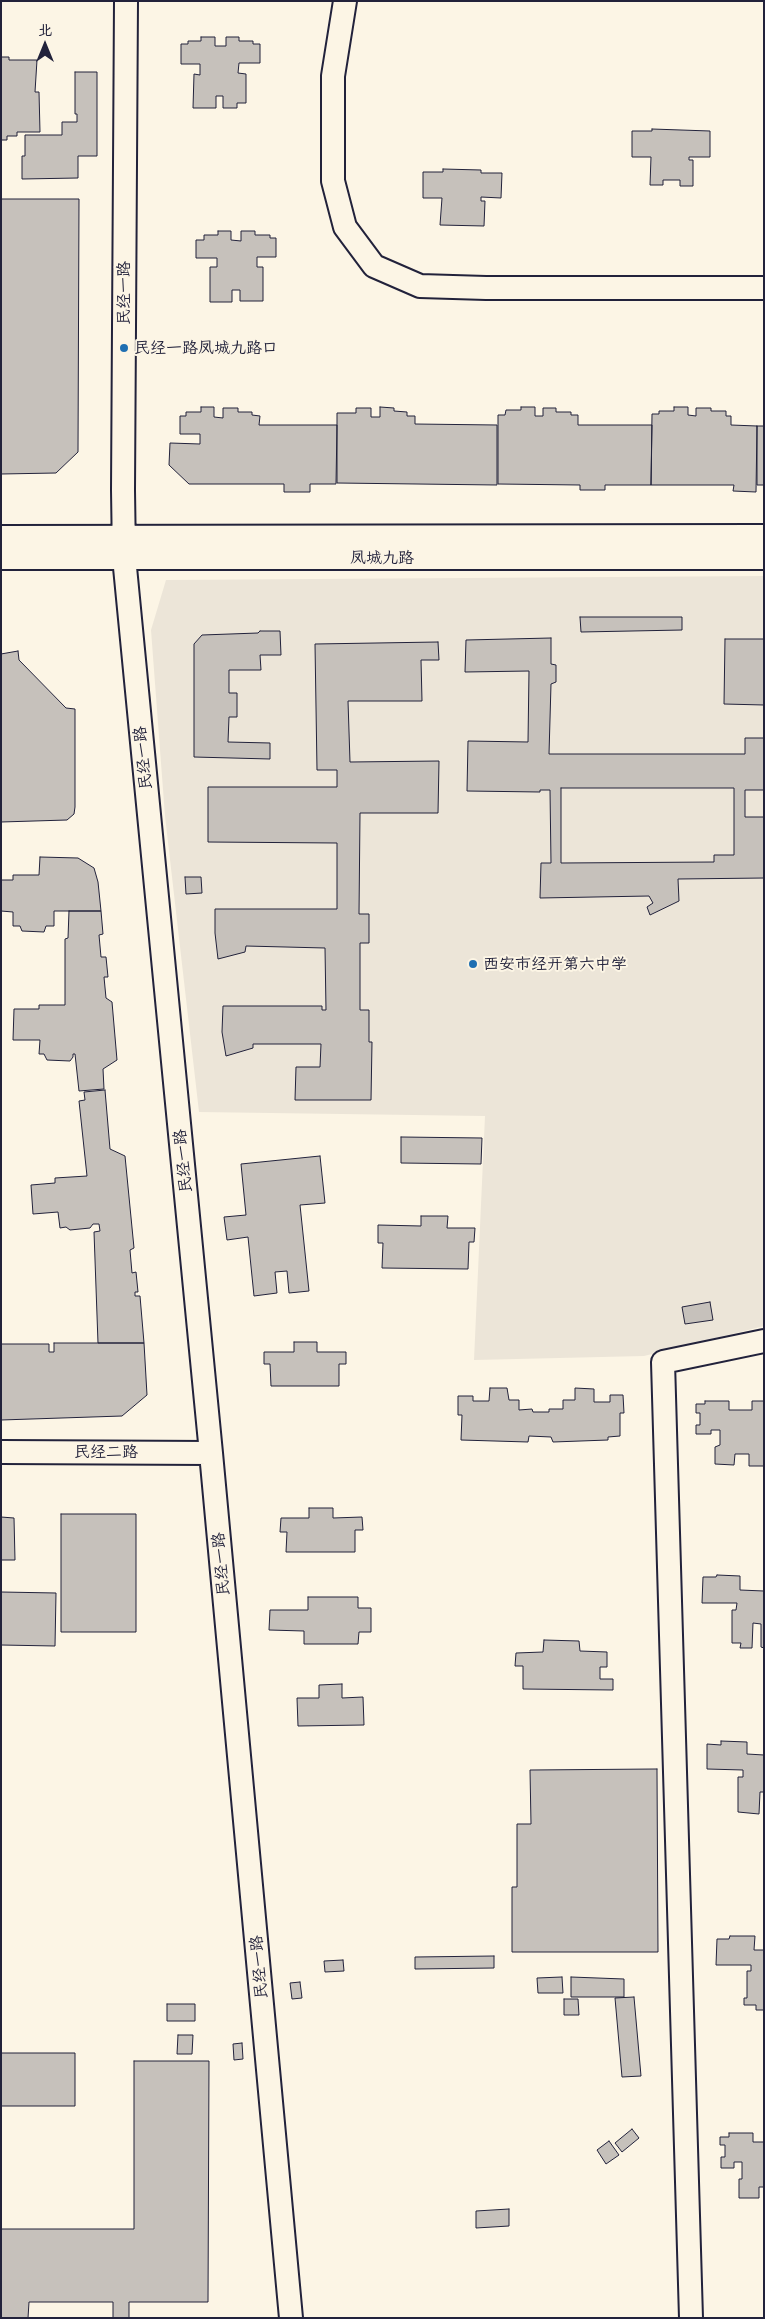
<!DOCTYPE html>
<meta charset="utf-8">
<style>
body{margin:0}
#map{position:relative;width:765px;height:2319px;overflow:hidden;background:#fcf5e5;font-family:Mali,"LXGW WenKai TC",sans-serif}
canvas{display:block}
.frame{position:absolute;inset:0;border:2px solid #22223b;pointer-events:none}
.north{position:absolute;left:20px;top:20px;width:50px;height:50px;-webkit-text-stroke:4px #fcf5e5;paint-order:stroke;rotate:0deg;font-size:14px;font-weight:700;line-height:20px;text-align:center;color:#22223b}
.north::after{content:'';display:block;margin:auto;width:18px;height:22px;background:#22223b;clip-path:polygon(50% 0,100% 100%,50% 72%,0 100%)}
</style>
<div id="map">
<canvas width="765" height="2319"></canvas>
<div class="frame"></div>
<div class="north">北</div>
</div>
<script>
const g = document.querySelector('canvas').getContext('2d');
g.lineJoin = 'round';
function fill(path, color) {
  g.fillStyle = color;
  g.fill(path, 'evenodd');
}
function shape(rows) {
  const path = new Path2D();
  for (const r of rows) {
    path.moveTo(r[0], r[1]);
    for (let i = 2; i < r.length; i += 2) path.lineTo(r[i], r[i + 1]);
  }
  return path;
}
function trace(path, color, width, dash) {
  g.strokeStyle = color;
  g.lineWidth = width;
  g.lineCap = dash ? 'butt' : 'round';
  g.setLineDash(dash || []);
  g.stroke(path);
}
function write(font, color, halo, rows, align = 'center') {
  g.font = font + ' Mali,"LXGW WenKai TC",sans-serif';
  g.lineWidth = 4;
  g.setLineDash([]);
  g.textBaseline = 'middle';
  g.strokeStyle = halo;
  g.fillStyle = color;
  for (const [text, x, y, turn = 0] of rows) {
    g.save();
    g.translate(x, y);
    g.rotate((+turn || 0) * Math.PI / 180);
    g.textAlign = isNaN(turn) ? turn : align;
    if (halo) g.strokeText(text, 0, 0);
    g.fillText(text, 0, 0);
    g.restore();
  }
}
fill(shape([
 [764,576,764,1326,644,1356,474,1360,485,1116,199,1112,165,816,151,630,166,580]
]), '#ece5d8');
const building = shape([
 [201,37,215,37,215,46,226,46,226,37,239,37,239,41,253,41,253,44,260,44,260,63,239,63,238,73,246,74,246,103,237,103,237,108,223,108,223,96,216,96,216,108,193,108,194,74,200,75,200,64,181,64,181,44,188,44,188,41,201,41,201,37],
 [1,57,9,57,9,60,37,60,35,92,39,92,40,132,17,132,17,136,7,136,7,140,1,140,1,57],
 [75,72,97,72,97,156,78,156,78,178,22,179,22,156,25,156,25,135,62,135,62,122,77,122,77,114,75,114,75,72],
 [652,129,710,131,710,157,689,157,689,160,693,160,693,186,680,186,680,180,663,180,663,185,650,185,651,157,632,157,632,131,652,131,652,129],
 [443,169,481,170,481,173,502,173,501,198,481,197,481,201,485,201,484,226,440,225,442,198,423,198,423,172,443,172,443,169],
 [1,199,79,199,78,452,56,473,1,474,1,199],
 [218,231,231,231,231,240,241,241,241,231,255,231,255,235,270,235,270,238,276,238,276,257,257,257,257,267,263,267,263,301,240,301,240,290,232,290,232,302,210,302,210,267,217,267,217,258,196,258,196,240,204,240,204,235,218,235,218,231],
 [201,407,214,407,214,417,223,418,223,408,238,408,238,412,252,412,252,415,260,416,259,425,337,425,336,484,310,484,310,492,284,492,284,484,189,484,169,465,170,443,200,444,200,434,180,434,180,416,186,416,186,412,201,412,201,407],
 [380,407,394,408,394,411,407,412,407,416,415,416,415,424,497,425,497,485,337,483,337,413,356,413,356,408,371,408,371,417,380,417,380,407],
 [521,407,535,407,535,416,543,416,543,408,556,408,556,412,571,412,571,415,578,415,578,425,652,425,651,485,605,485,605,490,580,490,580,485,498,484,498,415,505,415,506,410,521,410,521,407],
 [674,407,688,407,688,415,696,416,696,408,711,408,711,411,726,411,726,416,731,416,731,425,757,426,756,492,733,491,734,485,651,485,652,414,659,414,659,411,674,411,674,407],
 [757,426,764,426,764,485,757,485,757,426],
 [580,617,682,617,682,630,581,632,580,617],
 [260,631,280,631,281,655,260,655,261,670,229,670,229,693,237,693,237,717,229,717,228,742,270,743,270,759,194,757,194,644,202,635,258,633,260,631],
 [551,638,551,664,556,665,556,682,551,684,549,754,745,754,745,738,764,738,764,790,745,790,745,817,764,817,764,878,678,879,679,901,650,915,647,907,653,903,649,896,540,898,541,863,551,863,550,790,540,790,540,792,467,791,468,741,528,742,529,671,465,672,466,640,551,638],
 [561,788,734,788,734,855,714,855,714,862,561,863,561,788],
 [725,639,764,639,764,705,724,704,725,639],
 [438,642,439,660,421,660,422,701,348,701,350,762,439,761,438,813,360,813,359,914,369,914,369,943,360,943,360,1010,369,1010,369,1042,372,1042,371,1100,295,1100,296,1067,320,1067,321,1044,253,1044,253,1048,226,1056,222,1032,223,1006,322,1006,322,1010,326,1010,325,948,246,946,245,952,218,959,215,933,215,909,337,909,337,843,208,842,208,787,337,787,337,770,317,770,315,644,438,642],
 [18,651,19,660,66,708,75,709,75,807,74,814,67,820,1,822,1,654,18,651],
 [40,857,78,858,94,868,98,882,101,911,54,911,54,926,46,926,44,932,22,931,20,926,13,926,13,912,1,911,1,880,13,880,13,875,39,875,40,857],
 [185,877,201,877,202,893,186,894,185,877],
 [69,911,101,911,103,934,99,935,101,957,106,957,108,977,104,977,106,998,112,1002,117,1060,103,1069,104,1089,79,1091,75,1054,73,1054,73,1057,70,1061,47,1060,44,1054,39,1054,40,1040,13,1040,14,1009,39,1009,39,1005,65,1005,65,939,68,938,69,911],
 [105,1090,110,1149,125,1156,134,1248,130,1250,132,1273,136,1272,138,1292,135,1292,135,1296,140,1296,144,1343,98,1343,94,1232,100,1231,99,1224,93,1224,90,1228,70,1230,66,1227,60,1228,58,1212,33,1214,31,1185,55,1183,55,1178,87,1176,79,1101,85,1100,84,1092,105,1090],
 [401,1137,482,1138,481,1164,401,1163,401,1137],
 [320,1156,325,1203,300,1205,309,1291,289,1293,287,1271,275,1272,277,1293,254,1296,248,1237,227,1240,224,1217,246,1215,241,1164,320,1156],
 [421,1216,448,1216,447,1228,475,1228,474,1242,469,1242,468,1269,382,1268,383,1243,378,1243,378,1225,421,1226,421,1216],
 [710,1302,713,1320,685,1324,682,1307,710,1302],
 [294,1342,317,1342,317,1352,346,1352,346,1364,339,1364,339,1386,271,1386,270,1364,264,1364,264,1352,294,1352,294,1342],
 [54,1343,144,1343,147,1395,122,1416,1,1420,1,1344,49,1344,49,1352,54,1352,54,1343],
 [490,1388,507,1388,509,1400,519,1400,519,1410,532,1409,533,1412,549,1412,549,1409,563,1409,563,1400,575,1400,575,1388,594,1389,594,1402,610,1402,610,1395,623,1395,624,1413,620,1413,620,1436,608,1437,608,1440,553,1442,551,1437,529,1436,528,1442,461,1440,462,1415,458,1415,458,1396,473,1396,473,1401,489,1401,490,1388],
 [705,1401,729,1401,729,1410,752,1410,752,1401,764,1401,764,1466,749,1466,749,1454,735,1454,734,1465,715,1464,715,1447,720,1445,720,1430,711,1430,711,1434,696,1434,696,1425,700,1425,700,1413,696,1413,696,1404,705,1404,705,1401],
 [309,1508,333,1508,333,1518,362,1517,363,1530,355,1530,355,1552,286,1552,287,1532,280,1532,281,1518,309,1518,309,1508],
 [61,1514,136,1514,136,1632,61,1632,61,1514],
 [1,1517,14,1518,15,1560,1,1560,1,1517],
 [717,1575,740,1576,740,1590,764,1591,764,1648,761,1647,761,1624,753,1623,752,1648,740,1648,741,1643,732,1643,732,1610,736,1610,737,1603,702,1603,703,1577,716,1577,717,1575],
 [1,1592,56,1593,55,1646,1,1645,1,1592],
 [308,1597,358,1597,358,1608,371,1608,371,1632,359,1632,358,1644,304,1644,304,1631,269,1630,270,1610,308,1610,308,1597],
 [544,1640,579,1641,580,1651,607,1652,607,1667,600,1667,600,1679,613,1679,613,1690,523,1689,523,1666,515,1666,516,1653,543,1652,544,1640],
 [342,1684,342,1698,363,1697,364,1725,298,1726,297,1698,319,1698,319,1685,342,1684],
 [721,1741,747,1742,747,1754,764,1755,764,1792,760,1792,759,1814,738,1812,738,1777,743,1777,743,1770,707,1769,707,1744,721,1745,721,1741],
 [657,1769,658,1952,512,1952,512,1887,517,1887,517,1824,531,1824,530,1770,657,1769],
 [730,1936,755,1936,754,1950,764,1950,764,2010,756,2010,756,2005,744,2005,744,1998,747,1998,747,1971,751,1971,751,1965,716,1965,717,1939,729,1939,730,1936],
 [494,1956,494,1968,415,1969,415,1957,494,1956],
 [343,1960,344,1971,325,1972,324,1961,343,1960],
 [562,1977,563,1993,538,1993,537,1978,562,1977],
 [571,1977,624,1979,624,1997,571,1997,571,1977],
 [300,1982,302,1998,292,1999,290,1983,300,1982],
 [634,1997,641,2076,622,2077,615,1998,634,1997],
 [564,1999,578,1999,579,2015,564,2015,564,1999],
 [167,2004,195,2004,195,2021,167,2021,167,2004],
 [178,2035,193,2035,192,2054,177,2054,178,2035],
 [242,2043,243,2059,234,2060,233,2044,242,2043],
 [1,2053,75,2053,75,2106,1,2106,1,2053],
 [134,2061,209,2061,208,2302,129,2302,129,2318,113,2318,113,2302,29,2302,28,2318,1,2318,1,2229,134,2229,134,2061],
 [632,2129,639,2138,622,2152,615,2143,632,2129],
 [729,2133,753,2133,753,2142,764,2142,764,2187,759,2187,759,2198,739,2198,739,2179,742,2179,742,2162,734,2162,734,2168,721,2168,721,2157,725,2157,725,2145,720,2145,720,2137,729,2137,729,2133],
 [609,2141,619,2155,606,2164,597,2150,609,2141],
 [509,2209,509,2226,476,2228,476,2211,509,2209]
]);
fill(building, '#c6c1bb');
trace(building, '#22223b', 1);
const minor = shape([
 [126,1,123,490,124,557,211,1453,291,2318],
 [345,1,333,76,333,181,345,227,374,266,420,286,486,288,764,288],
 [1,537,764,536],
 [1,558,764,558],
 [1,1452,211,1453],
 [691,2318,663,1362,764,1341]
]);
trace(minor, '#22223b', 26);
trace(minor, '#fcf5e5', 22);
for (const [x, y, r, color] of [
 [124,348,5,"#1f6fb2"],
 [473,964,5,"#1f6fb2"]
]) {
  const dot = new Path2D();
  dot.arc(x, y, r, 0, 2 * Math.PI);
  g.fillStyle = color;
  g.fill(dot);
  trace(dot, '#fcf5e5', 2);
}
write('16px', '#22223b', '#fcf5e5', [
 ["民经一路",124,293,-90],
 ["凤城九路",382,558],
 ["民经一路",143,758,-96],
 ["民经一路",183,1161,-96],
 ["民经二路",106,1452],
 ["民经一路",221,1564,-95],
 ["民经一路",259,1967,-95]
]);
write('16px', '#22223b', '#fcf5e5', [
 ["民经一路凤城九路口",134,348],
 ["西安市经开第六中学",483,964]
], 'left');
</script>
